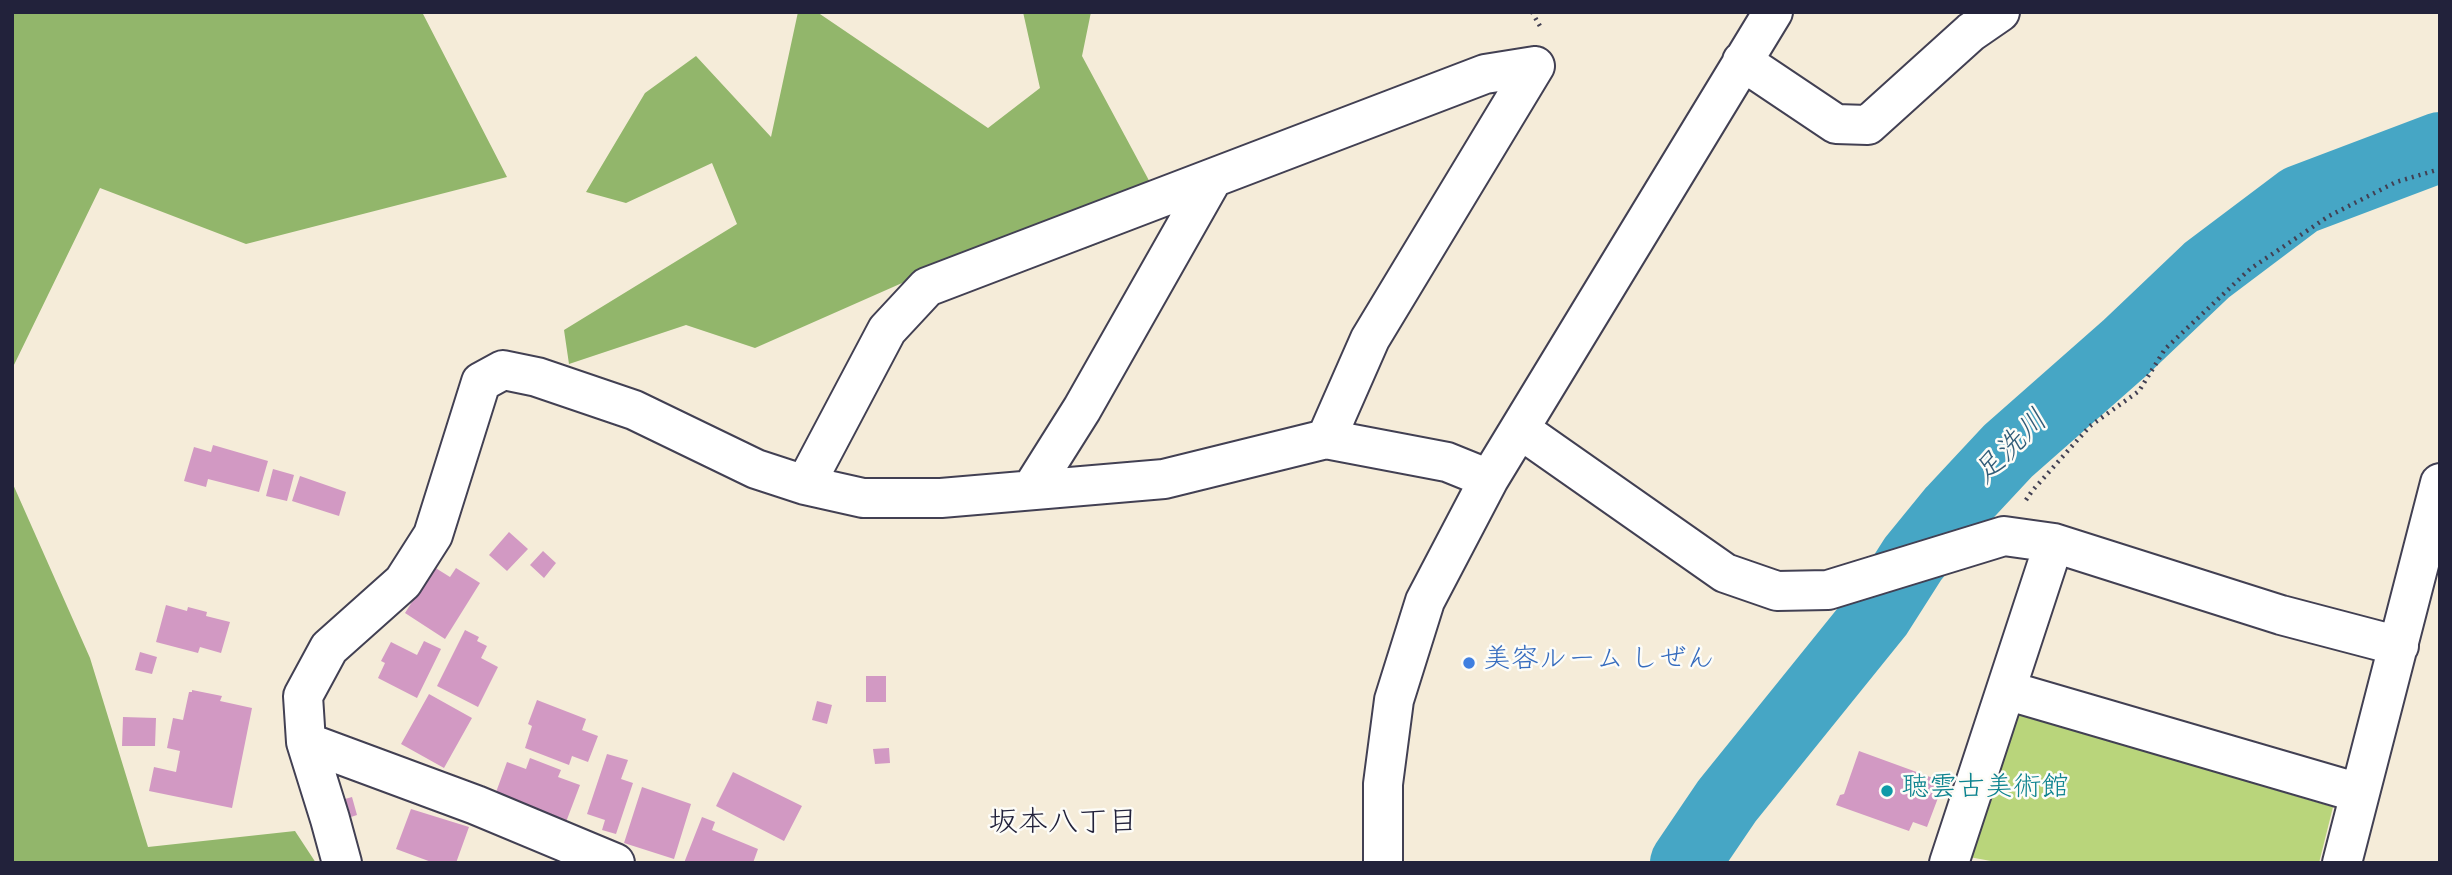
<!DOCTYPE html>
<meta charset="utf-8">
<style>
body{margin:0}
#map{position:relative;width:2452px;height:875px;overflow:hidden;background:#f5ecd9;font-family:Dekko,sans-serif}
canvas{display:block}
.frame{position:absolute;inset:0;border:14px solid #22223b;pointer-events:none}
</style>
<div id="map">
<canvas width="2452" height="875"></canvas>
<div class="frame"></div>
</div>
<script>
const g = document.querySelector('canvas').getContext('2d');
g.lineJoin = 'round';
function fill(path, color) {
  g.fillStyle = color;
  g.fill(path, 'evenodd');
}
function shape(rows) {
  const path = new Path2D();
  for (const r of rows) {
    path.moveTo(r[0], r[1]);
    for (let i = 2; i < r.length; i += 2) path.lineTo(r[i], r[i + 1]);
  }
  return path;
}
function trace(path, color, width, dash) {
  g.strokeStyle = color;
  g.lineWidth = width;
  g.lineCap = dash ? 'butt' : 'round';
  g.setLineDash(dash || []);
  g.stroke(path);
}
function write(font, color, halo, rows, align = 'center') {
  g.font = font + ' Dekko,"Klee One",sans-serif';
  g.lineWidth = 5;
  g.setLineDash([]);
  g.textBaseline = 'middle';
  g.strokeStyle = halo;
  g.fillStyle = color;
  for (const [text, x, y, turn = 0] of rows) {
    g.save();
    g.translate(x, y);
    g.rotate((+turn || 0) * Math.PI / 180);
    g.textAlign = isNaN(turn) ? turn : align;
    if (halo) g.strokeText(text, 0, 0);
    g.fillText(text, 0, 0);
    g.restore();
  }
}
fill(shape([
 [2019,714,2333,807,2319,863,2002,863,1969,857]
]), '#b9d57b');
fill(shape([
 [12,12,422,12,507,177,246,244,100,188,12,369],
 [798,12,817,12,988,128,1040,88,1023,12,1091,12,1082,56,1153,188,1138,228,1085,249,1013,234,755,348,686,325,569,364,564,330,737,224,712,163,626,203,586,192,645,93,696,56,771,137],
 [12,482,90,658,148,847,295,831,316,863,12,863]
]), '#92b66b');
trace(shape([
 [1685,863,1727,801,1878,614,1913,559,1953,510,2008,451,2126,347,2207,270,2300,200,2440,147]
]), '#46a6c5', 70);
fill(shape([
 [213,445,268,461,259,492,208,479,206,487,184,481,194,447,211,452],
 [273,469,294,475,287,501,266,496],
 [300,476,346,492,339,516,292,501],
 [509,532,528,549,507,571,489,555],
 [543,551,556,563,544,578,530,565],
 [434,567,450,577,456,568,480,583,445,639,405,613],
 [166,605,187,611,188,607,207,612,206,616,230,622,221,653,200,647,198,653,156,642],
 [465,630,479,637,477,641,487,646,481,658,498,667,478,707,437,686],
 [424,641,441,649,417,698,378,678,385,663,381,661,391,642,417,655],
 [140,652,157,657,152,674,135,670],
 [866,676,886,676,886,702,866,702],
 [192,690,222,696,220,701,252,708,232,808,149,791,154,767,176,772,180,751,167,748,173,718,183,720,189,692,192,692],
 [429,694,472,718,444,768,401,744],
 [537,700,586,719,582,730,598,736,588,762,572,756,569,765,525,748,532,726,528,724],
 [817,701,832,705,827,724,812,720],
 [123,717,156,718,155,746,122,746],
 [889,748,890,763,875,764,873,749],
 [1859,751,1944,782,1927,827,1913,822,1909,831,1836,805,1840,795,1844,794],
 [607,754,628,760,621,779,633,783,616,834,602,830,605,820,587,814],
 [530,758,561,770,558,777,580,785,566,822,495,795,507,762,526,769],
 [733,772,802,806,784,841,716,806],
 [642,787,691,804,674,859,624,843],
 [352,797,357,815,351,817,345,799],
 [411,809,469,827,456,863,434,863,396,849],
 [702,817,715,822,712,830,758,849,753,863,684,863]
]), '#d299c3');
const minor = shape([
 [1742,61,1836,124,1868,125,1971,32,2000,12],
 [1521,430,1725,573,1777,591,1828,590,2004,536,2054,543,2281,615,2399,646],
 [1326,439,1370,339,1535,66],
 [805,485,887,330,927,287,1485,74,1535,66],
 [1031,490,1082,409,1213,178],
 [2006,690,2359,793],
 [306,742,476,805,615,863],
 [342,863,330,819,306,742,303,696,329,648,403,582,433,535,481,382,503,370,537,377,634,410,756,469,805,485,863,498,941,498,1164,479,1326,439,1447,462,1489,479],
 [1383,863,1383,784,1394,700,1425,601,1489,479,1773,12],
 [1949,863,2054,543],
 [2342,863,2440,483]
]);
trace(minor, '#424053', 42);
trace(shape([
 [1532,12,1541,28],
 [2026,500,2032,491,2090,426,2139,391,2165,349,2250,269,2329,216,2396,182,2440,169]
]), '#424053', 4.5, [2, 5]);
trace(minor, '#fff', 38);
for (const [x, y, r, color] of [
 [1469,663,7,"#3f7fe0"],
 [1887,791,7,"#0f9aa8"]
]) {
  const dot = new Path2D();
  dot.arc(x, y, r, 0, 2 * Math.PI);
  g.fillStyle = color;
  g.fill(dot);
  trace(dot, '#fdfcf7', 2.5);
}
write('28px', '#366cbe', '#fdfcf7', [
 ["美容ルーム しぜん",1483,663]
], 'left');
write('28px', '#0d838f', '#fdfcf7', [
 ["聴雲古美術館",1901,791]
], 'left');
write('italic 30px', '#325d79', '#fdfcf7', [
 ["足洗川",2014,450,-45]
]);
write('30px', '#22223b', '#fdfcf7', [
 ["坂本八丁目",1063,827]
]);
</script>
